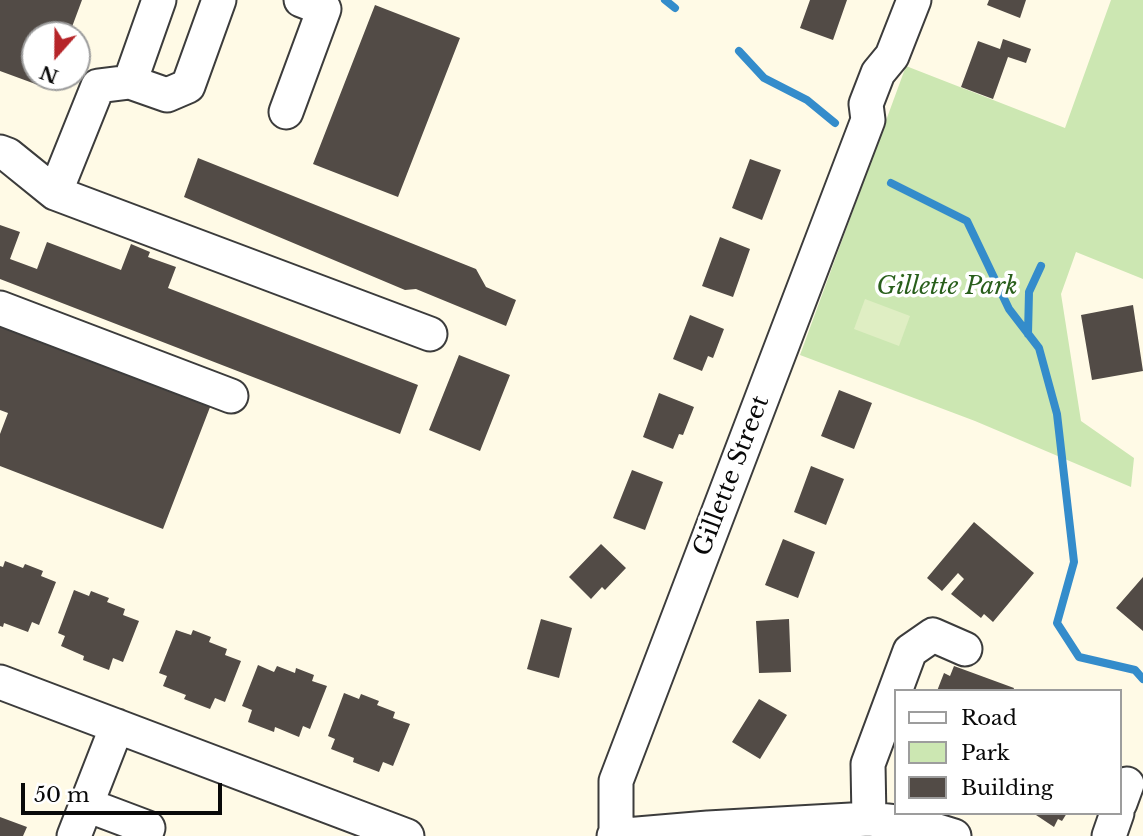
<!DOCTYPE html>
<style>
body{margin:0}
#map{position:relative;width:1143px;height:836px;overflow:hidden;background:#fffae6;font-family:"Libre Baskerville",serif}
canvas{display:block}
.legend{position:absolute;left:894px;top:689px;width:228px;height:126px;box-sizing:border-box;background:#fff;border:2px solid #9d9d9d;margin:0;padding:9px 12px;list-style:none;font-size:21px;color:#090909}
.legend li{display:flex;align-items:center;gap:14px;height:35px}
.legend b{width:35px;border:2px solid #9d9d9d}
.north{position:absolute;left:21px;top:21px;width:70px;height:70px;box-sizing:border-box;background:#fff;border:2px solid #9d9d9d;border-radius:50%;rotate:201deg;font-size:19px;font-weight:700;line-height:28px;text-align:center;color:#090909}
.north::after{content:'';display:block;margin:auto;width:24px;height:32px;background:#b62529;clip-path:polygon(50% 0,100% 100%,50% 72%,0 100%)}
.scale{position:absolute;left:21px;top:783px;width:201px;height:32px;box-sizing:border-box;border:4px solid #090909;border-top:0;padding-left:9px;font-size:21px;line-height:24px;white-space:nowrap;color:#090909;-webkit-text-stroke:5px #fff;paint-order:stroke}
</style>
<div id="map">
<canvas width="1143" height="836"></canvas>
<ul class="legend">
<li><b style="height:9px;background:#fff"></b>Road</li>
<li><b style="height:19px;background:#cce7b2"></b>Park</li>
<li><b style="height:19px;background:#524b46"></b>Building</li>
</ul>
<div class="north">N</div>
<div class="scale">50 m</div>
</div>
<script>
const g = document.querySelector('canvas').getContext('2d');
g.lineJoin = 'round';
function fill(path, color) {
  g.fillStyle = color;
  g.fill(path, 'evenodd');
}
function shape(rows) {
  const path = new Path2D();
  for (const r of rows) {
    path.moveTo(r[0], r[1]);
    for (let i = 2; i < r.length; i += 2) path.lineTo(r[i], r[i + 1]);
  }
  return path;
}
function trace(path, color, width, dash) {
  g.strokeStyle = color;
  g.lineWidth = width;
  g.lineCap = dash ? 'butt' : 'round';
  g.setLineDash(dash || []);
  g.stroke(path);
}
function write(font, color, halo, rows, align = 'center') {
  g.font = font + ' "Libre Baskerville",serif';
  g.lineWidth = 7;
  g.setLineDash([]);
  g.textBaseline = 'middle';
  g.strokeStyle = halo;
  g.fillStyle = color;
  for (const [text, x, y, turn = 0] of rows) {
    g.save();
    g.translate(x, y);
    g.rotate((+turn || 0) * Math.PI / 180);
    g.textAlign = isNaN(turn) ? turn : align;
    if (halo) g.strokeText(text, 0, 0);
    g.fillText(text, 0, 0);
    g.restore();
  }
}
fill(shape([
 [1111,0,1143,0,1143,279,1076,252,1061,294,1081,421,1134,458,1131,487,975,421,800,355,906,66,1065,128]
]), '#cce7b2');
fill(shape([
 [865,299,910,316,899,346,854,329]
]), '#dfeec3');
trace(shape([
 [665,0,675,8],
 [739,51,764,78,807,100,835,123],
 [891,183,967,221,1009,309,1039,348,1057,414,1074,562,1057,623,1079,657,1135,670,1143,679],
 [1028,334,1029,292,1041,266]
]), '#348ccb', 8);
fill(shape([
 [0,0,82,0,69,35,35,35,35,77,53,77,49,89,0,71],
 [810,0,847,0,833,40,800,28],
 [989,0,1026,0,1020,18,987,5],
 [375,5,460,38,398,197,313,164],
 [1003,39,1031,49,1026,63,1008,57,993,99,961,87,978,41,1000,49],
 [198,158,476,269,486,287,516,300,506,326,416,289,405,290,184,197],
 [750,159,781,170,762,220,732,208],
 [0,225,20,232,10,259,37,269,47,242,121,270,131,244,150,252,148,257,176,267,168,288,418,385,400,434,0,279],
 [720,237,750,249,733,297,702,286],
 [1133,305,1143,371,1092,380,1081,315],
 [690,315,724,329,713,358,708,356,702,371,673,359],
 [0,322,212,402,163,529,0,466,0,434,8,413,0,410],
 [459,355,510,375,480,451,429,430],
 [839,390,872,403,854,449,821,436],
 [659,393,694,407,683,435,679,434,673,449,643,437],
 [811,466,844,479,826,525,794,512],
 [632,470,663,482,645,530,613,518],
 [974,522,1034,573,993,622,984,614,981,618,951,594,964,579,958,573,942,591,927,578],
 [783,539,815,552,798,598,765,585],
 [601,544,626,568,605,590,602,587,591,599,569,577],
 [5,561,23,568,25,564,43,571,41,576,56,582,39,625,32,622,28,632,4,623,3,627,0,626,0,566,3,567],
 [1143,577,1143,631,1116,608],
 [74,590,89,596,91,591,109,598,107,602,125,609,123,615,139,621,123,662,113,658,109,670,83,660,84,656,61,646,65,636,58,633],
 [541,619,572,628,559,678,527,669],
 [789,619,791,672,759,673,756,621],
 [176,630,191,635,193,630,211,637,209,642,227,649,225,655,241,661,225,702,215,698,210,709,184,699,186,695,163,686,167,676,159,673],
 [258,665,274,672,277,666,295,673,296,668,314,675,312,681,327,686,310,729,303,726,299,737,275,727,274,732,248,722,252,710,242,706],
 [954,666,1014,688,1013,691,937,691,944,673,950,676],
 [344,693,359,699,361,694,379,701,377,705,395,712,393,718,410,724,393,766,383,762,379,772,353,762,354,758,331,749,335,739,328,736],
 [759,699,787,715,760,759,732,742],
 [1033,813,1067,813,1062,821,1058,819,1054,827],
 [0,817,27,827,23,836,0,836]
]), '#524b46');
const minor = shape([
 [130,82,159,0],
 [286,112,324,9,301,0],
 [0,152,8,155,55,193,430,334],
 [55,193,98,86,130,82,167,95,188,86,219,0],
 [0,308,231,396],
 [0,682,407,836],
 [1120,803,1127,784],
 [87,805,148,828,145,836],
 [869,819,868,764,910,651,933,635,965,649],
 [74,836,117,726],
 [614,836,708,828,869,819,915,824,954,836],
 [616,836,616,781,868,120,866,104,878,73,892,56,914,0],
 [1109,836,1117,813]
]);
trace(minor, '#3c3c3c', 37);
trace(minor, '#fff', 33);
write('italic 24px', '#295f1c', '#fff', [
 ["Gillette Park",947,287]
]);
write('24px', '#090909', '#fff', [
 ["Gillette Street",732,476,-69]
]);
</script>
